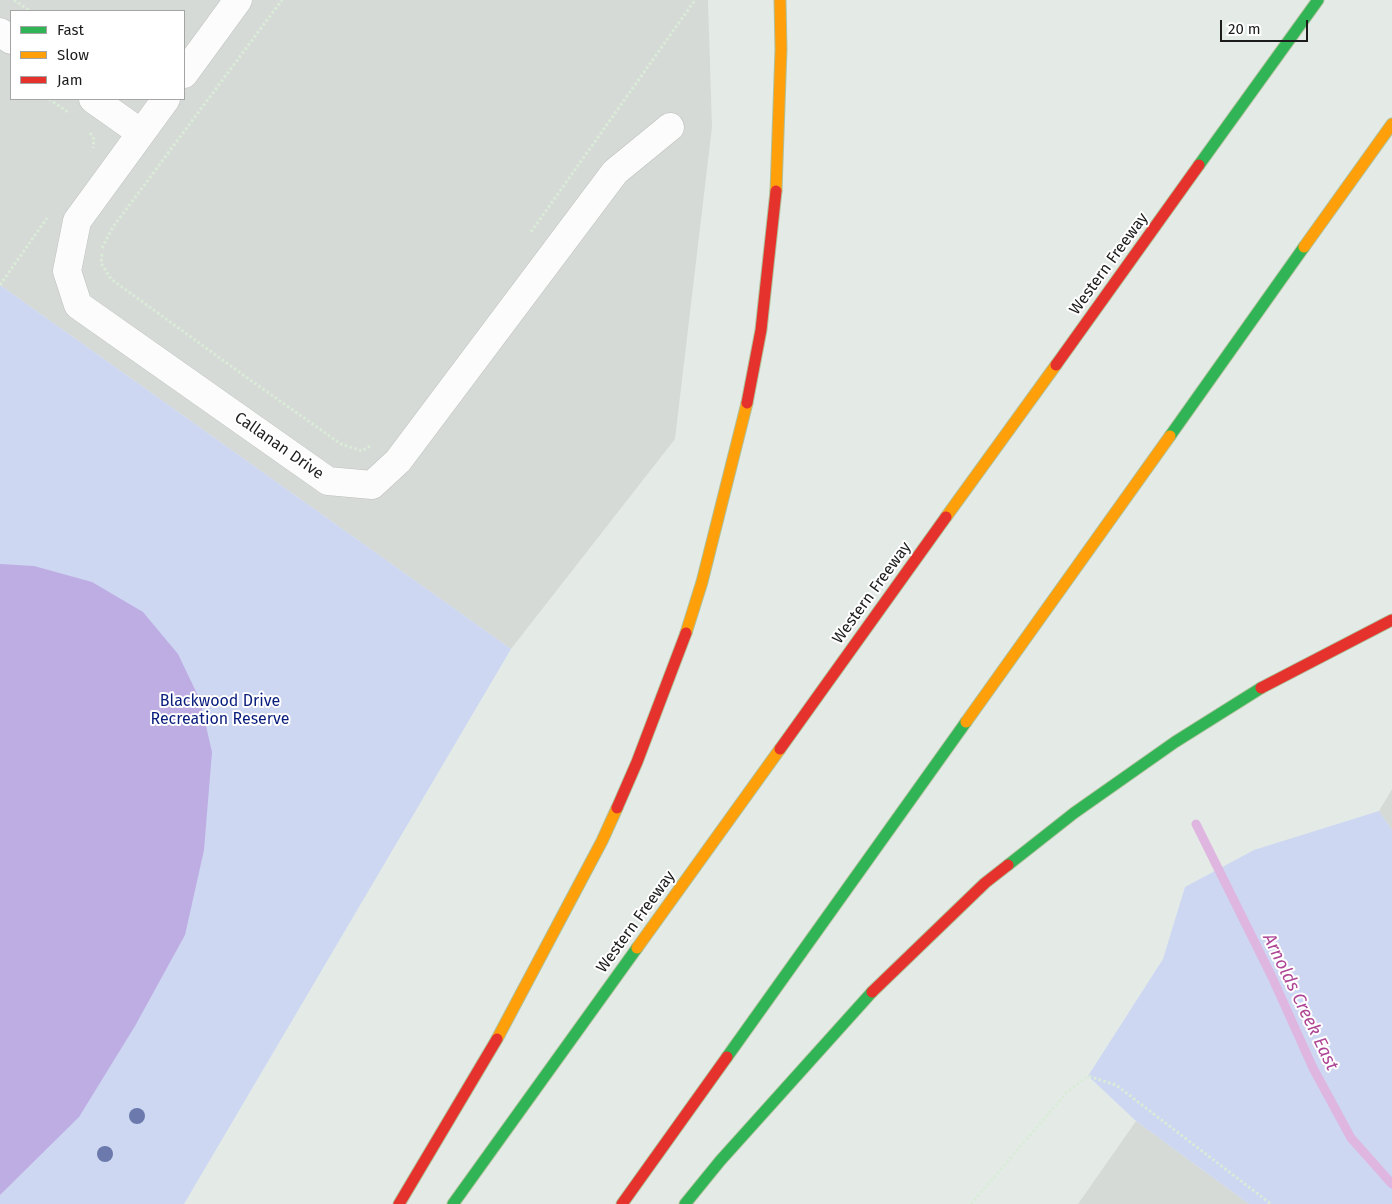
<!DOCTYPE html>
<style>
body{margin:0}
#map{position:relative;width:1392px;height:1204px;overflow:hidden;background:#e4ebe7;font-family:"Fira Sans",sans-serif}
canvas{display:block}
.legend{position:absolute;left:10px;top:10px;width:175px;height:90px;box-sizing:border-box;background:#fff;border:1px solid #a4a4a4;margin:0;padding:6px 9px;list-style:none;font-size:15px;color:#1c1c1c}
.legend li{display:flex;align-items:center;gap:10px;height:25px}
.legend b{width:25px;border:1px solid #a4a4a4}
.scale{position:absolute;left:1220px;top:20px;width:88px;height:22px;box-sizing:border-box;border:2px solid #1c1c1c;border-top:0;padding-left:6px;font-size:15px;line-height:18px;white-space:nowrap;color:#1c1c1c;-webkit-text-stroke:4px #fff;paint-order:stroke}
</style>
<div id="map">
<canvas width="1392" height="1204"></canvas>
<ul class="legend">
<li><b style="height:6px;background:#30b455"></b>Fast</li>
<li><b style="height:6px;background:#ff9f0a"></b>Slow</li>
<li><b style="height:6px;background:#e5322d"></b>Jam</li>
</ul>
<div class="scale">20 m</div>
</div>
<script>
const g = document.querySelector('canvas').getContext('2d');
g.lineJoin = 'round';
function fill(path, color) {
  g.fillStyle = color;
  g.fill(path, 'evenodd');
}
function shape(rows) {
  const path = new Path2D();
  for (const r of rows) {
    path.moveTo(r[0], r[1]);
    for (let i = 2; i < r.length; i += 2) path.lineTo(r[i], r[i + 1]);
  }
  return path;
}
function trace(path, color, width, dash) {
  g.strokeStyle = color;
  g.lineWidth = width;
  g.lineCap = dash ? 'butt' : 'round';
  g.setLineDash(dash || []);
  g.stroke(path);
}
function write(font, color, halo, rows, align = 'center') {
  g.font = font + ' "Fira Sans",sans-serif';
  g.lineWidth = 4;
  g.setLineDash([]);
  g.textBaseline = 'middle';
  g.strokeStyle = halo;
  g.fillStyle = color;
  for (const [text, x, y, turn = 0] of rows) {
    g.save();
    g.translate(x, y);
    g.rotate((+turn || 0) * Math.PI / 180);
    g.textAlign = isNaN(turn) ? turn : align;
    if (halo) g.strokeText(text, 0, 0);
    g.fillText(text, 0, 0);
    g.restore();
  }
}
fill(shape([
 [0,0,708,0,712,127,675,439,511,649,0,285],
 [11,11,184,11,184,99,11,99],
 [1392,789,1392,830,1379,811],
 [1136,1121,1249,1204,1078,1204]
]), '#d6dad7');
fill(shape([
 [0,285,511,649,184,1204,0,1204],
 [1379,811,1392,830,1392,1204,1249,1204,1136,1121,1088,1076,1163,959,1185,887,1254,850]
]), '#cdd7f2');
fill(shape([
 [0,564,34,566,92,582,143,612,178,654,200,700,212,752,204,850,185,935,135,1026,79,1117,0,1195]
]), '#beade3');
trace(shape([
 [1196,824,1272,977,1313,1068,1351,1138,1392,1184]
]), '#deb6e0', 9);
const street = shape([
 [0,32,11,40],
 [184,74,238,0],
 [93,99,141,133],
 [166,99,77,221,67,271,78,305,328,481,372,485,398,461,615,172,670,127]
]);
const fast = shape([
 [1199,165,1318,0],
 [1170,436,1304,247],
 [1008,865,1074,813,1175,742,1261,688],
 [727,1057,966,722],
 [453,1204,637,948],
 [685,1204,720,1161,872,992]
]);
const slow = shape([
 [776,191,781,49,780,0],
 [1304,247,1392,124],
 [946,517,1056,365],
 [686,633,702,582,747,403],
 [966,722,1170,436],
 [637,948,780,749],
 [497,1039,602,841,617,808]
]);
const jam = shape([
 [1056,365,1199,165],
 [747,403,761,330,776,191],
 [1261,688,1392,620],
 [780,749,946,517],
 [617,808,637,762,686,633],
 [872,992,985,883,1008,865],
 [399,1204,497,1039],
 [622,1204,727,1057]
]);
trace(street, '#bdc0be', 29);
trace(fast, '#afc19b', 13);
trace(slow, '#afc19b', 13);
trace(jam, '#afc19b', 13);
trace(shape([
 [14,0,30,11],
 [49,99,68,112],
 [90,133,94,139,93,148],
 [531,232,695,0],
 [102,248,113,227,282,0],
 [102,254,101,263,111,279,246,377,341,444,362,451,370,446],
 [0,285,47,218],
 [971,1204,1067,1092,1088,1076,1116,1085,1271,1204]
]), '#daebd7', 3, [2.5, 2.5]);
trace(street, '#fbfcfb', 28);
trace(fast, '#30b455', 11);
trace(slow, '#ff9f0a', 11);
trace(jam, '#e5322d', 11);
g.fillStyle = '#6b79ac';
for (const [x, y] of [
 [137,1116],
 [105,1154]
]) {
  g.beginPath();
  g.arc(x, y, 8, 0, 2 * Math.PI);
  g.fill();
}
write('16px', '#1c1c1c', '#fff', [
 ["Western Freeway",1109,264,-54],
 ["Callanan Drive",279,446,35],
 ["Western Freeway",872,593,-54],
 ["Western Freeway",636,922,-54]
]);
write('16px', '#081c7c', '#fff', [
 ["Blackwood Drive",220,702],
 ["Recreation Reserve",220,720]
]);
write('italic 18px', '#ae4695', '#fff', [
 ["Arnolds Creek East",1300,1002,64]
]);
</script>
